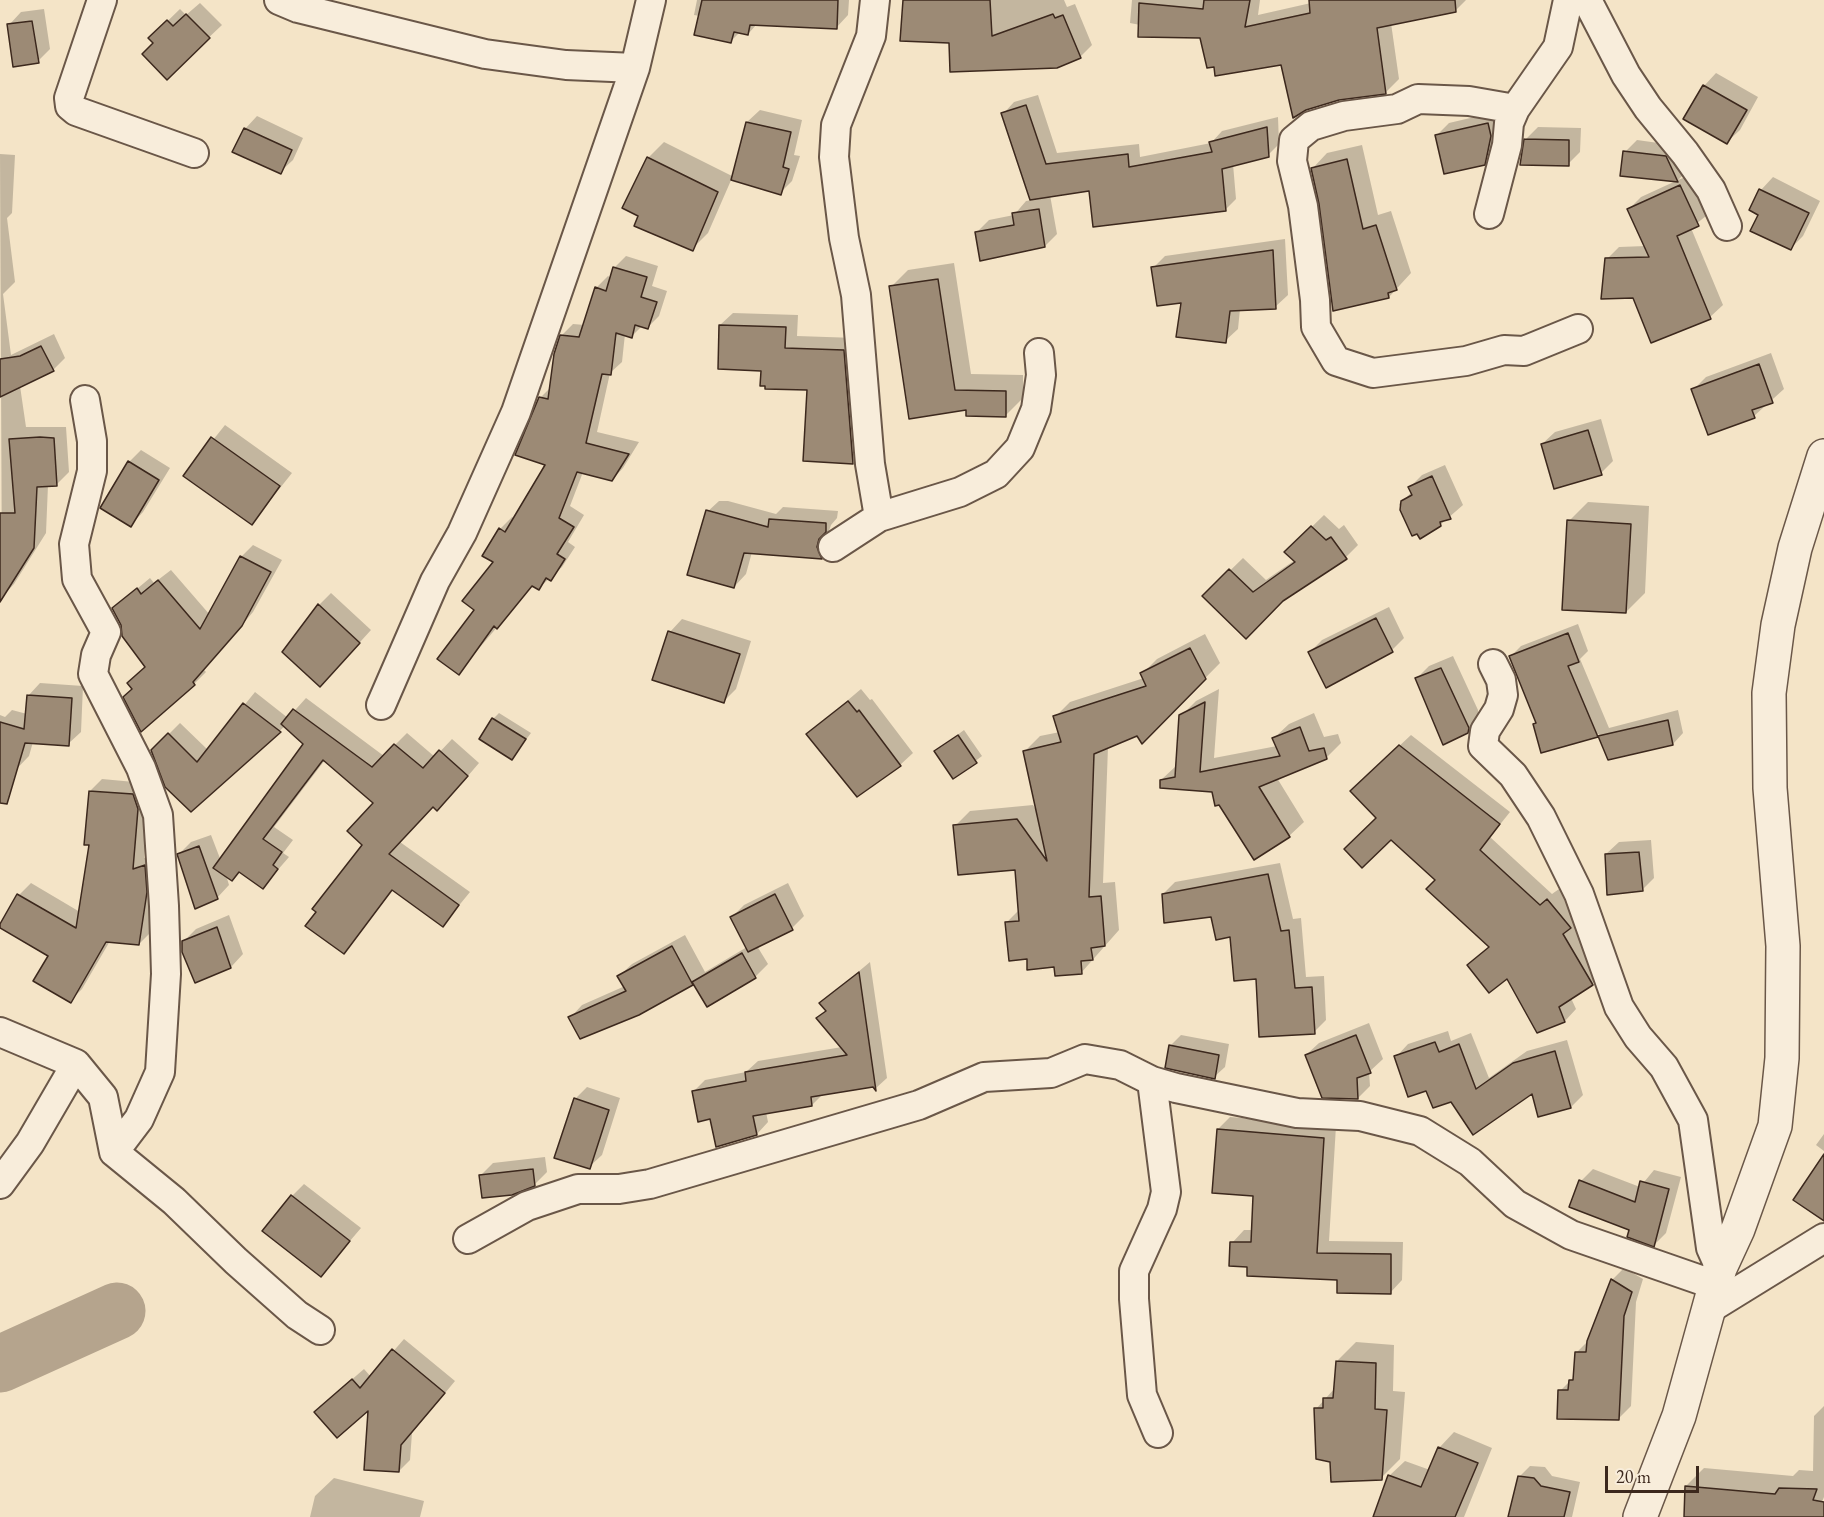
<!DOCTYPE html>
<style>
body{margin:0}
#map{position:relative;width:1824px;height:1517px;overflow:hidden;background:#f4e4c7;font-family:"EB Garamond",serif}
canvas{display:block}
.scale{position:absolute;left:1605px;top:1466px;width:94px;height:27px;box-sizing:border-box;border:3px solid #3c281d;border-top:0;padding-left:8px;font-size:18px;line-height:21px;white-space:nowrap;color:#3c281d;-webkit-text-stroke:4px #f8eddb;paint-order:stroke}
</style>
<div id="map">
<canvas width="1824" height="1517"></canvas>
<div class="scale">20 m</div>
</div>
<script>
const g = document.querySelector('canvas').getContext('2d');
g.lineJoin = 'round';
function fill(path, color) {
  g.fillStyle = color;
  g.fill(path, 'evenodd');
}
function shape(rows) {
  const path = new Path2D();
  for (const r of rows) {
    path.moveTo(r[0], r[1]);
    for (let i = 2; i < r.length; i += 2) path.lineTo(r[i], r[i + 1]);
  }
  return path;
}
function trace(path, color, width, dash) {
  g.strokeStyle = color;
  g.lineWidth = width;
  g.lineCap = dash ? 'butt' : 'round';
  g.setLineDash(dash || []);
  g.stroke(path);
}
fill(shape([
 [697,0,849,0,848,15,836,28,757,24,748,34,740,32,730,42,700,16,694,15],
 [904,0,1064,0,1067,7,1075,4,1092,45,1080,57,950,42],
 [1132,0,1260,0,1258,15,1311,3,1311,0,1466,0,1455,11,1391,23,1399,79,1386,92,1282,63,1215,65,1201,37,1130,23],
 [200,3,222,25,167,77,155,43,150,38,180,9,186,15],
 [44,9,50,49,38,61,9,25,21,12],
 [1716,73,1758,97,1740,130,1727,142,1685,119,1704,86],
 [1038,95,1057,153,1139,144,1140,157,1211,143,1222,131,1278,117,1279,144,1268,155,1233,164,1236,199,1225,210,1091,189,1050,195,1057,234,1045,246,977,232,989,220,1014,215,1026,201,1032,200,1003,114,1014,102],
 [760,110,802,120,794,155,800,156,792,181,780,193,732,178,708,233,692,249,648,158,664,142,734,177,747,122],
 [1500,111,1497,151,1484,164,1437,135,1449,123],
 [257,116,303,138,293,160,280,172,245,129],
 [1538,127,1581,128,1580,152,1568,164,1526,139],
 [1637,140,1680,146,1690,168,1678,180,1693,174,1711,212,1691,228,1723,305,1710,317,1634,297,1607,259,1619,247,1646,246,1629,209,1641,197,1678,180,1622,174,1625,152],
 [1362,145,1378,215,1391,211,1411,273,1389,297,1321,204,1312,169,1327,153],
 [0,154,15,155,12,213,7,218,15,282,3,294,11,355,54,334,65,358,53,370,20,386,26,427,66,427,69,472,56,485,48,485,46,533,14,584,2,597],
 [1773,177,1820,201,1803,236,1791,248,1760,214,1751,209,1761,190],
 [1285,239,1288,295,1275,307,1240,309,1238,329,1225,341,1153,268,1165,256],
 [626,256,658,266,652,286,667,291,659,316,647,328,642,326,632,336,625,334,622,362,610,373,597,432,639,442,623,468,612,480,583,472,570,506,584,515,568,542,575,547,562,567,539,588,533,585,458,673,476,610,495,562,484,555,500,529,512,517,515,519,548,464,540,398,551,387,561,336,573,324,585,325,596,288,608,276,611,278,614,268],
 [954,263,971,374,1023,375,1023,398,1006,415,968,409,910,418,891,287,908,270],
 [733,313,798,315,797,336,856,338,865,450,853,462,808,389,762,369,720,325],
 [1771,353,1784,389,1754,416,1693,390,1706,377],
 [1601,419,1613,461,1601,473,1542,444,1555,432],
 [225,425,292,473,252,523,185,475],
 [141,450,170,468,143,512,131,525,129,462],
 [1445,465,1463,505,1440,525,1413,534,1399,504,1412,492,1410,487,1422,475],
 [719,501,728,501,776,514,783,507,838,511,837,518,831,525,828,534,833,545,821,557,752,552,746,574,734,587,706,513],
 [1588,502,1649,506,1645,593,1626,612,1569,521],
 [1324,515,1339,529,1344,525,1358,545,1346,557,1283,600,1204,596,1243,558,1266,580,1295,560,1286,552],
 [253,545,282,560,253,612,204,670,206,672,194,684,134,688,147,666,114,608,150,578,154,583,171,570,210,615,241,557],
 [331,593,371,630,332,673,319,605],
 [1389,607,1404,638,1392,650,1310,652,1322,640],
 [682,619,751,641,736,689,724,701,670,632],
 [1578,624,1588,651,1580,659,1609,728,1678,710,1683,733,1673,744,1609,758,1599,734,1542,751,1535,724,1537,721,1511,656,1521,646],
 [1205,634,1220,663,1142,742,1138,734,1108,747,1103,883,1115,882,1119,930,1081,973,1028,957,1007,922,1020,909,1016,868,955,826,970,811,1033,805,1038,813,1025,751,1040,736,1060,732,1055,717,1070,702,1144,678,1142,674,1157,659],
 [1453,656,1478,710,1478,720,1465,732,1417,678,1429,666],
 [40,683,83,686,81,732,68,744,33,742,29,756,3,783,0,782,0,715,5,717,12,710,27,714,28,696],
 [861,689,870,700,872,699,913,753,900,765,857,795,808,734],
 [1219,689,1214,758,1277,746,1274,738,1289,724,1314,713,1324,737,1338,734,1341,743,1326,758,1277,778,1304,822,1289,836,1213,790,1161,780,1176,766,1181,716,1196,701],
 [255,692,288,718,306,698,384,756,407,733,435,757,452,739,479,763,449,798,433,806,400,842,470,892,443,925,394,889,343,952,375,802,325,760,274,827,293,840,283,853,289,857,263,887,240,871,226,875,229,885,217,898,179,854,191,842,211,835,221,861,305,743,285,726,191,810,152,751,180,723,208,750],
 [499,713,531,733,512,758,493,719],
 [964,730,982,756,954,777,936,751],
 [1411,735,1510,812,1490,837,1552,894,1559,889,1581,916,1604,972,1592,984,1571,998,1576,1009,1565,1021,1537,1031,1507,977,1469,965,1490,946,1437,879,1378,817,1364,779],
 [102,779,145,783,150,797,144,858,156,854,151,932,139,944,110,941,82,989,70,1001,50,955,0,926,19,895,31,883,80,912,90,844,90,791],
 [1651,840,1654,878,1642,890,1606,854,1619,842],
 [1280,863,1293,919,1301,918,1306,977,1324,976,1326,1020,1314,1032,1257,977,1231,935,1212,915,1163,894,1175,882],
 [788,883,804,916,792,928,757,946,768,964,755,977,694,982,570,1018,582,1005,625,986,619,976,632,964,685,935,705,972,747,947,732,917,744,905],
 [229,915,243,954,231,967,196,981,183,942,196,929],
 [870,962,887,1078,876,1088,874,1085,823,1094,812,1105,766,1112,768,1122,757,1134,711,1118,693,1092,705,1080,746,1072,758,1061,842,1047,818,1018,827,1010,821,1003],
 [1369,1023,1383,1059,1369,1072,1370,1086,1358,1098,1306,1055,1319,1043],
 [1448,1031,1451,1041,1471,1033,1489,1078,1527,1051,1567,1040,1583,1095,1571,1107,1533,1092,1451,1100,1427,1090,1396,1057,1408,1044],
 [1181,1035,1229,1044,1225,1067,1214,1077,1170,1046],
 [587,1087,620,1098,602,1155,589,1167,575,1099],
 [1230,1117,1336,1126,1329,1241,1403,1242,1402,1280,1390,1293,1339,1278,1248,1265,1232,1243,1244,1230,1253,1230,1255,1195,1218,1129],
 [1824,1134,1824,1151,1816,1145],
 [545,1157,547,1172,534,1185,481,1175,493,1163],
 [1593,1169,1640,1187,1654,1170,1681,1177,1666,1233,1654,1245,1630,1229,1581,1181],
 [304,1184,361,1228,321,1275,292,1196],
 [1624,1268,1643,1279,1636,1302,1631,1406,1618,1419,1560,1391,1575,1376,1577,1352,1589,1340,1612,1280],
 [404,1339,455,1381,412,1433,410,1460,399,1471,370,1407,327,1401,364,1369,371,1377],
 [1356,1342,1394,1345,1393,1391,1405,1392,1400,1459,1381,1478,1332,1461,1316,1409,1335,1388,1337,1361],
 [1824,1406,1824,1497,1820,1507,1824,1507,1824,1517,1685,1517,1686,1486,1704,1468,1793,1476,1799,1470,1813,1471,1814,1416],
 [1454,1432,1492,1448,1464,1517,1375,1517,1389,1476,1405,1461,1430,1470,1439,1448],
 [1530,1466,1545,1467,1552,1476,1580,1482,1572,1517,1510,1517,1519,1477],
 [334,1478,424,1501,420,1517,310,1517,315,1496]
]), '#0003');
trace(shape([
 [0,1364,117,1311]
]), '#b5a48d', 57);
const building = shape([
 [702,0,838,0,837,29,750,25,748,35,734,32,731,43,694,35,702,0],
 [903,0,990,0,992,36,1053,14,1055,18,1063,15,1081,58,1057,68,950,72,949,43,900,41,903,0],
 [1204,0,1250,0,1245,27,1310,13,1309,0,1455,0,1456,12,1377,28,1386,94,1339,100,1306,110,1293,118,1281,65,1215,76,1214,67,1207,68,1200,38,1138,37,1139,3,1203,9,1204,0],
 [186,14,210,38,167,80,142,54,153,43,148,38,167,20,173,26,186,14],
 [32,21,39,63,13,67,7,24,32,21],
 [1703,85,1747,110,1727,144,1683,119,1703,85],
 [1026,105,1046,164,1128,154,1129,167,1212,152,1209,142,1267,127,1269,157,1222,169,1226,211,1093,227,1089,191,1030,200,1001,113,1026,105],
 [746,122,791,132,783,167,789,169,781,195,731,180,746,122],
 [1488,123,1491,136,1485,165,1444,174,1435,135,1488,123],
 [244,128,292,150,281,174,232,152,244,128],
 [1524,139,1569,140,1569,166,1520,165,1524,139],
 [1623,151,1666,156,1678,182,1620,176,1623,151],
 [647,157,718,192,693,251,634,226,638,216,622,208,647,157],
 [1347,159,1363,229,1376,225,1397,290,1388,293,1389,298,1333,311,1319,204,1311,168,1347,159],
 [1680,185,1699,226,1677,236,1711,319,1651,343,1633,298,1601,299,1605,258,1649,257,1627,209,1680,185],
 [1759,189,1809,213,1791,250,1750,231,1758,215,1749,210,1759,189],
 [1039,209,1045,247,980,261,975,232,1014,225,1012,213,1039,209],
 [1273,250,1276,309,1230,311,1226,343,1176,337,1181,303,1157,306,1151,267,1273,250],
 [613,267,647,277,641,297,657,302,648,329,635,325,632,338,616,333,611,375,602,374,586,443,629,454,612,481,577,472,559,518,574,527,557,554,565,559,551,581,546,578,539,590,532,586,497,629,494,626,459,675,437,659,474,610,462,601,493,562,482,556,499,528,505,532,545,465,515,455,539,397,548,399,554,354,560,335,579,337,595,287,606,291,613,267],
 [938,279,955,390,1006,391,1006,417,966,416,966,410,909,419,889,286,938,279],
 [719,325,786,327,785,348,844,350,853,464,803,461,807,390,765,389,765,386,760,386,761,371,718,369,719,325],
 [41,346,54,371,0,397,0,359,20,356,41,346],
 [1759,364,1773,403,1752,410,1755,418,1708,435,1691,389,1759,364],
 [1588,430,1602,475,1554,489,1541,444,1588,430],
 [40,437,54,438,57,486,37,487,34,548,0,602,0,513,15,513,9,439,40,437],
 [211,437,280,486,252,525,183,476,211,437],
 [128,461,159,480,131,527,100,508,128,461],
 [1432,476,1451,519,1440,522,1441,526,1420,539,1417,534,1412,536,1400,510,1401,501,1412,495,1408,487,1432,476],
 [706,510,768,527,769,519,826,523,826,532,819,539,817,547,822,559,744,553,734,588,687,575,706,510],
 [1567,520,1631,524,1626,613,1562,610,1567,520],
 [1311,526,1326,540,1331,537,1347,559,1283,601,1246,639,1202,596,1229,569,1253,592,1295,562,1284,552,1311,526],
 [240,556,271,572,242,626,193,682,195,685,141,732,123,697,132,689,127,683,145,667,122,636,121,625,112,608,137,588,141,594,158,580,200,629,240,556],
 [318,604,360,643,320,687,282,652,318,604],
 [1376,618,1393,652,1326,688,1308,652,1376,618],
 [668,631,740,654,724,703,652,680,668,631],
 [1568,633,1579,662,1568,666,1598,737,1541,753,1533,724,1536,723,1509,656,1568,633],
 [1190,648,1206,679,1142,744,1137,736,1094,754,1089,897,1101,896,1105,946,1091,948,1093,960,1081,961,1082,974,1055,976,1054,967,1027,970,1027,959,1009,961,1005,922,1019,921,1015,870,958,875,953,825,1017,819,1047,861,1023,751,1061,742,1053,716,1146,686,1140,673,1190,648],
 [1441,668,1469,728,1468,733,1443,745,1415,678,1441,668],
 [27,695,72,698,69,746,25,743,7,804,0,803,0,722,24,729,27,695],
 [848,701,857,712,859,710,901,766,857,797,806,734,848,701],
 [1205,702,1200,772,1280,756,1272,738,1300,727,1309,751,1324,748,1327,759,1259,787,1290,837,1254,860,1219,805,1215,806,1212,792,1160,788,1160,780,1175,777,1179,715,1205,702],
 [243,703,281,732,191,812,165,787,151,750,168,733,197,762,243,703],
 [293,709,372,767,394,744,423,768,439,750,468,776,437,811,433,807,389,854,459,905,443,927,392,890,344,954,305,926,316,912,312,909,362,845,347,831,373,803,323,760,263,839,282,852,273,865,278,869,263,889,239,872,232,881,213,868,303,744,281,724,293,709],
 [492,718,526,739,512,760,479,739,492,718],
 [1668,720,1673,745,1608,760,1598,736,1668,720],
 [958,735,977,763,953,779,934,751,958,735],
 [1399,745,1500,824,1480,850,1540,905,1547,899,1571,928,1563,934,1593,985,1559,1007,1565,1022,1537,1033,1507,979,1489,993,1467,965,1489,947,1426,889,1435,880,1391,840,1362,868,1344,849,1376,818,1350,791,1399,745],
 [89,791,133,794,138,809,133,869,145,865,147,892,139,945,106,942,71,1003,33,981,48,956,0,928,0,924,17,894,76,928,89,845,84,845,89,791],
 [199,846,218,899,195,909,177,854,199,846],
 [1639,852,1643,891,1607,895,1605,854,1639,852],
 [1268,874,1281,931,1289,930,1295,988,1312,987,1315,1034,1259,1037,1256,979,1234,981,1230,937,1216,940,1211,917,1164,923,1162,894,1268,874],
 [775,894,793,930,748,952,730,917,775,894],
 [217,927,231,968,195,983,182,952,182,941,217,927],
 [672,946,693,985,639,1015,580,1039,568,1017,626,991,617,976,672,946],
 [742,953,756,978,707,1007,692,982,742,953],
 [859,972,876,1091,873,1087,811,1097,812,1106,753,1116,757,1135,716,1147,710,1119,698,1122,692,1091,746,1081,745,1072,847,1055,816,1018,826,1011,819,1003,859,972],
 [1356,1035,1371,1073,1357,1078,1358,1099,1322,1098,1305,1055,1356,1035],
 [1435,1042,1439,1052,1459,1044,1476,1089,1513,1063,1555,1051,1571,1108,1538,1117,1532,1094,1473,1135,1451,1102,1433,1108,1426,1091,1408,1097,1394,1056,1435,1042],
 [1169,1045,1219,1055,1215,1079,1165,1068,1169,1045],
 [574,1098,609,1110,590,1169,554,1158,574,1098],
 [1217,1129,1324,1138,1317,1253,1391,1254,1391,1294,1337,1293,1337,1280,1247,1276,1247,1267,1229,1266,1230,1242,1251,1242,1253,1196,1212,1193,1217,1129],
 [1824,1154,1824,1221,1793,1200,1824,1154],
 [533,1169,535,1186,512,1195,482,1198,479,1175,533,1169],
 [1579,1180,1635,1202,1640,1181,1669,1189,1654,1247,1627,1237,1629,1230,1569,1207,1579,1180],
 [291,1195,350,1241,321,1277,262,1231,291,1195],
 [1611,1279,1632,1292,1624,1316,1619,1420,1557,1419,1558,1390,1568,1390,1569,1380,1573,1380,1575,1352,1586,1352,1587,1341,1611,1279],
 [392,1349,445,1393,401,1445,399,1472,364,1470,368,1411,337,1438,314,1412,352,1379,360,1388,392,1349],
 [1336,1361,1376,1363,1375,1409,1387,1410,1382,1480,1331,1482,1330,1462,1316,1459,1314,1408,1323,1408,1323,1398,1333,1398,1336,1361],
 [1438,1447,1478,1463,1455,1517,1373,1517,1388,1475,1421,1487,1438,1447],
 [1518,1476,1534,1478,1541,1486,1570,1492,1564,1517,1508,1517,1518,1476],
 [1685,1486,1775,1494,1779,1488,1817,1489,1813,1500,1824,1502,1824,1517,1684,1517,1685,1486]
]);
fill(building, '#9c8a75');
trace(building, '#3c281d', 1.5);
const minor = shape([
 [102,0,69,98,70,106,76,111,194,153],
 [279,0,298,8,485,54,566,65,635,68],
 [875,0,871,36,836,125,834,157,844,238,856,295,870,464,879,517],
 [1587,0,1626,75,1648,108,1685,153,1711,190,1727,226],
 [1515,109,1469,101,1418,99,1397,109,1344,116,1311,126,1294,140,1292,161,1303,206,1315,300,1316,327,1336,361,1373,373,1466,361,1504,350,1524,351,1578,329],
 [1489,214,1507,145,1509,123,1515,109,1558,47,1568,0],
 [85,400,92,441,92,471,74,544,77,579,106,632,96,655,93,674,141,768,158,815,164,906,166,974,160,1072,139,1119,114,1152],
 [833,547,879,517,960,492,996,474,1020,448,1036,409,1041,375,1039,353],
 [1493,664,1501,680,1503,695,1499,709,1485,731,1483,746,1513,775,1541,817,1579,894,1619,1007,1638,1037,1664,1067,1693,1120,1711,1248,1720,1268],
 [381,705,435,581,462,533,516,412,635,68,651,0],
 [0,1032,76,1064,103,1097,114,1152,174,1201,236,1261,297,1315,320,1330],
 [1152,1081,1166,1192,1162,1209,1134,1271,1134,1299,1142,1395,1158,1433],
 [0,1184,30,1143,76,1064],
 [468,1239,527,1206,578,1189,619,1189,650,1184,919,1105,984,1077,1051,1073,1085,1059,1120,1065,1152,1081,1176,1088,1297,1113,1360,1116,1420,1131,1470,1162,1515,1204,1571,1235,1715,1285],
 [1709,1309,1824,1238]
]);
const tertiary = shape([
 [1640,1517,1679,1416,1720,1268,1738,1229,1775,1126,1782,1058,1783,946,1770,788,1769,693,1778,625,1795,548,1824,456]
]);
trace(minor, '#6a5748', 32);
trace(tertiary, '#6a5748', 36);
trace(minor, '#f8eddb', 28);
trace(tertiary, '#f8eddb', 33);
</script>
